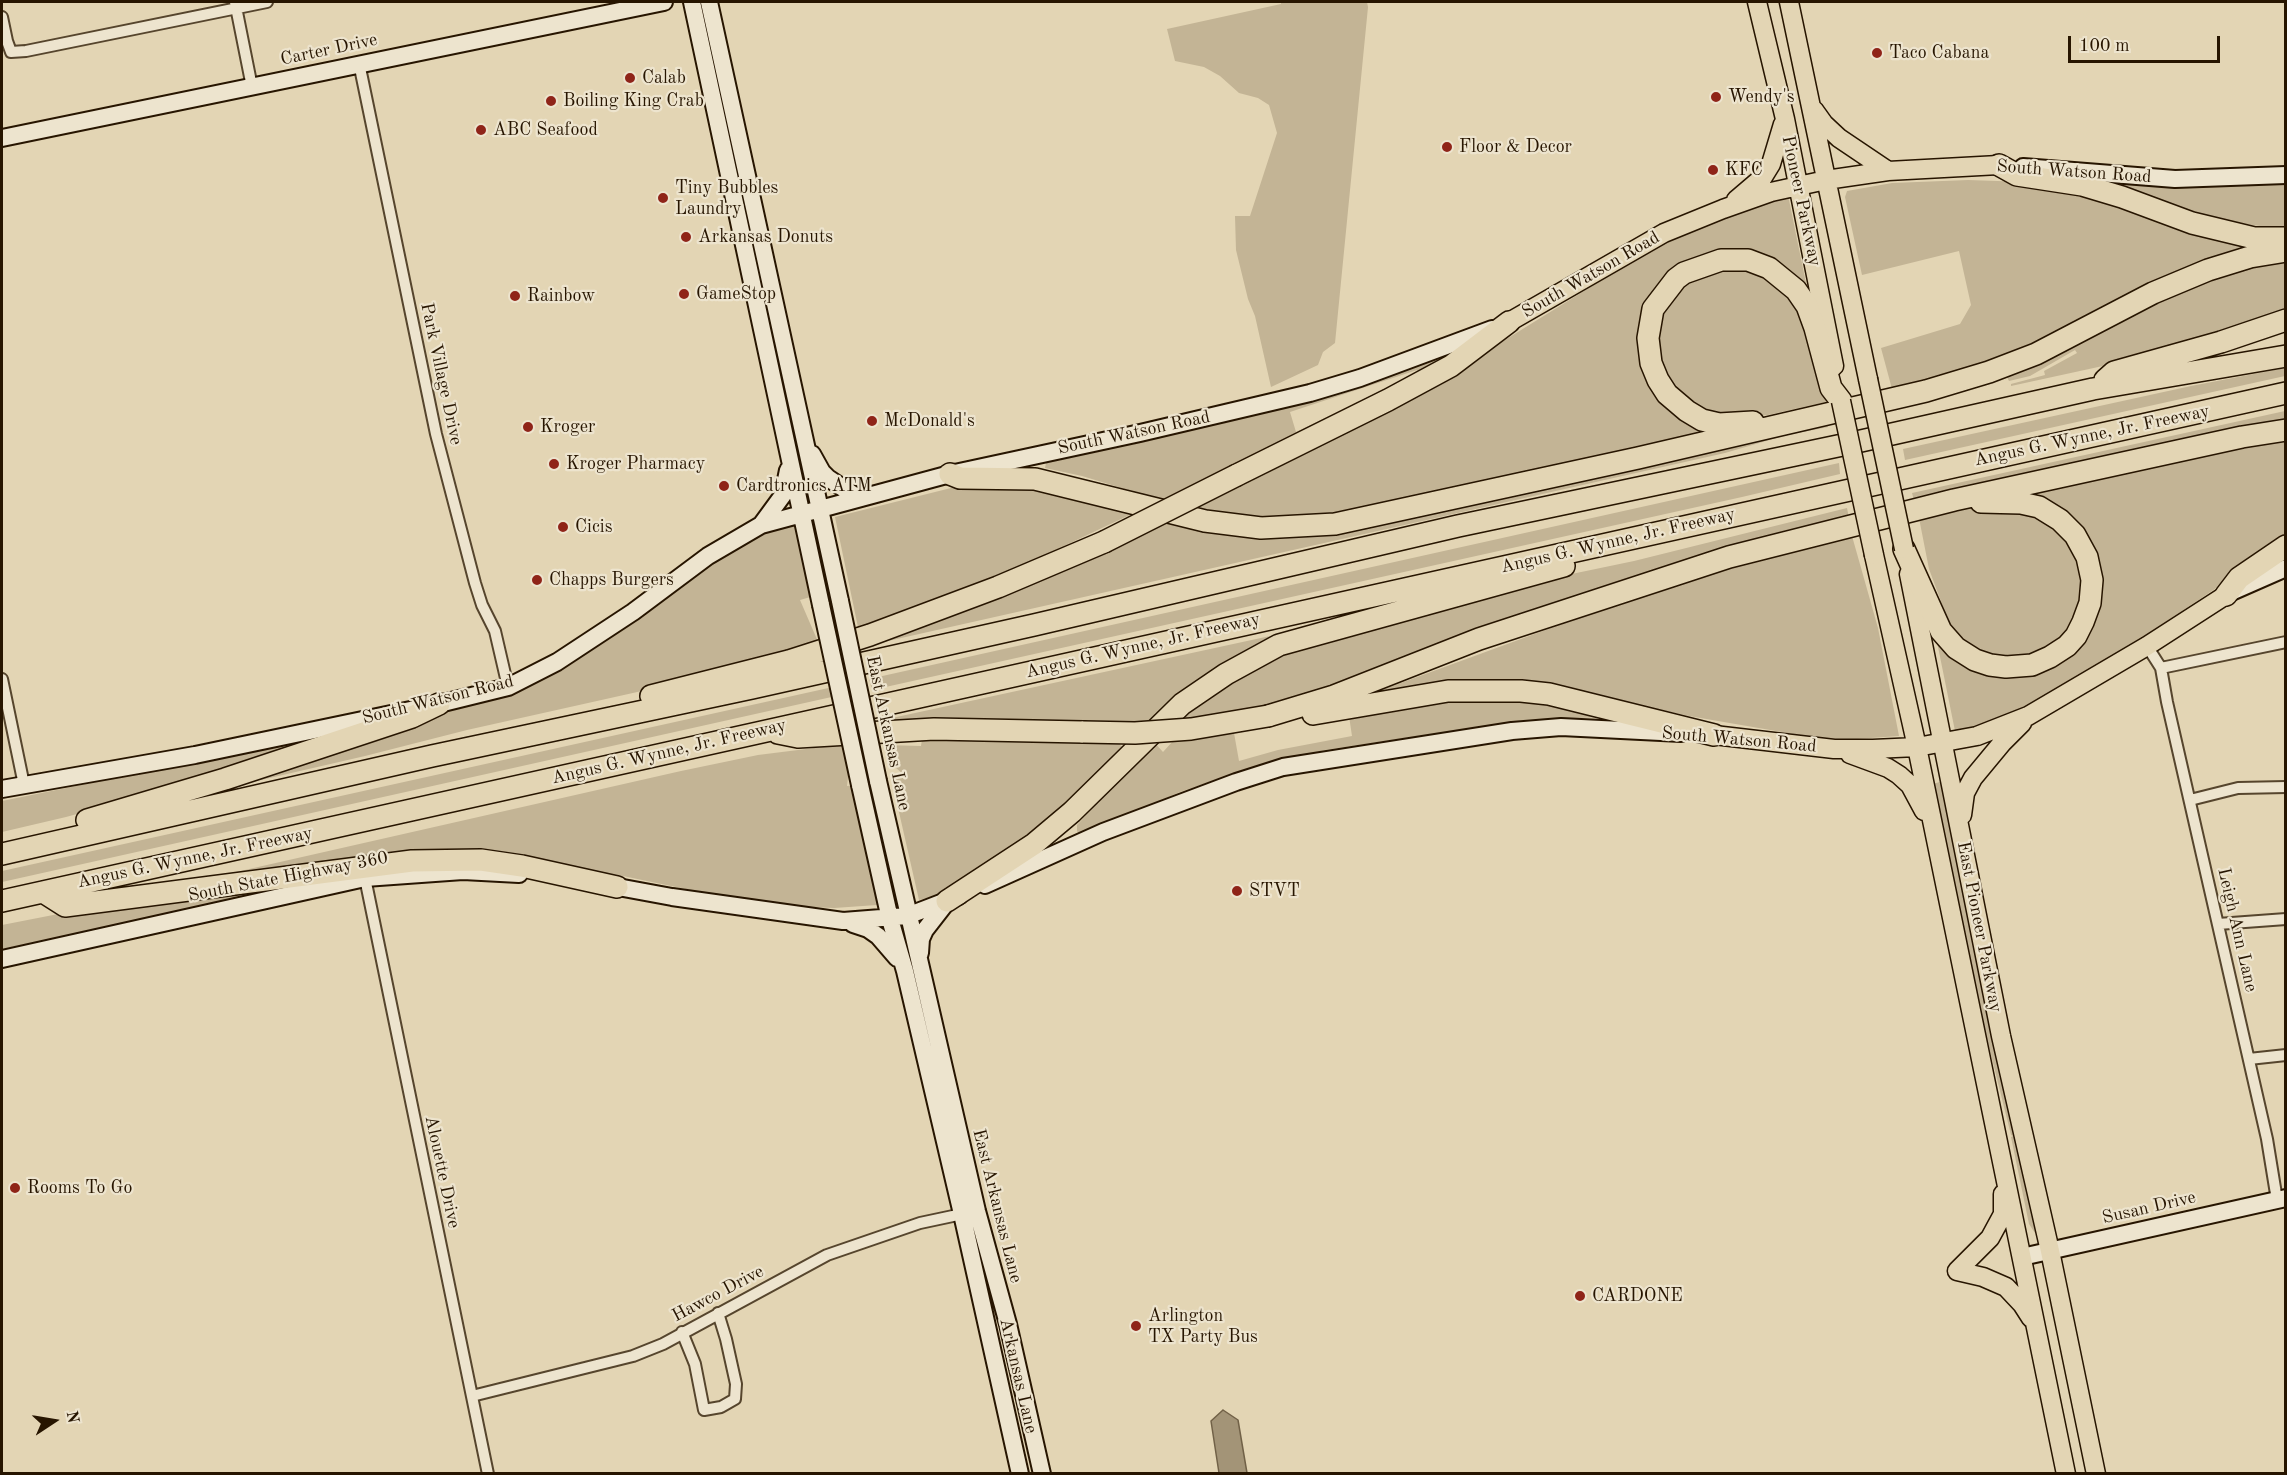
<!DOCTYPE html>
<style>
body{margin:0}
#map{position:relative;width:2287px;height:1475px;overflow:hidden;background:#e3d5b4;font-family:"Old Standard TT",serif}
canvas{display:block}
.frame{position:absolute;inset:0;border:3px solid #271500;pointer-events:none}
.north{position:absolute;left:24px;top:1391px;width:60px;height:60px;-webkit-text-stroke:4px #ede4ce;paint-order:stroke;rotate:78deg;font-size:16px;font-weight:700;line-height:24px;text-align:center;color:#271500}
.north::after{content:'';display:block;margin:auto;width:21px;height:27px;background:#271500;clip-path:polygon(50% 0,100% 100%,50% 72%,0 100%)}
.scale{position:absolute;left:2068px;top:36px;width:152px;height:27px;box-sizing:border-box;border:3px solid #271500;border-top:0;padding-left:8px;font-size:18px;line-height:21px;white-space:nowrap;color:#271500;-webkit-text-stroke:4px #ede4ce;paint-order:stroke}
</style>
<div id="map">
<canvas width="2287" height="1475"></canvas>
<div class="frame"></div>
<div class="north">N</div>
<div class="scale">100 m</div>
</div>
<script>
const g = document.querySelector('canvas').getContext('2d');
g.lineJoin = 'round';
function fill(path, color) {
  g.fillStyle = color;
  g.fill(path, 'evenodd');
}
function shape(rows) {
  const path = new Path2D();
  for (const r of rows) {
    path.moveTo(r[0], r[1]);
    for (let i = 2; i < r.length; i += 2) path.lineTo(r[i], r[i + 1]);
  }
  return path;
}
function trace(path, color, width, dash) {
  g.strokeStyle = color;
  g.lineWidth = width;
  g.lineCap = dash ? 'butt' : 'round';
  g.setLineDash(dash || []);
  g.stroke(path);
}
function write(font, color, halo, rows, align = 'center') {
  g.font = font + ' "Old Standard TT",serif';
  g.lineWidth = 4.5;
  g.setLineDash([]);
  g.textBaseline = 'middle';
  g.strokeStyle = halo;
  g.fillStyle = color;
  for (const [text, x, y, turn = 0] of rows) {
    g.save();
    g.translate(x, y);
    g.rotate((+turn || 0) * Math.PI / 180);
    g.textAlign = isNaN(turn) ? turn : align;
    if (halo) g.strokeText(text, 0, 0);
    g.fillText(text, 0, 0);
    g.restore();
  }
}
fill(shape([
 [1281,2,1367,2,1368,7,1335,343,1323,352,1318,365,1271,387,1255,316,1248,299,1236,250,1235,216,1250,216,1277,133,1269,105,1258,98,1239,93,1220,76,1204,67,1175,61,1167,29,1281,4],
 [1968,180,2027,182,2087,192,2270,244,1981,364,1892,389,1881,348,1960,324,1971,305,1959,251,1862,275,1845,197,1847,191,1892,183],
 [2121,180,2196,186,2285,184,2285,229,2252,225,2199,214,2120,185],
 [1788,195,1807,288,1762,257,1666,283,1647,364,1715,434,1323,518,1283,521,1184,509,1463,366,1655,247,1692,229],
 [2285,259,2285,315,2158,354,2011,386,2011,384,2045,375,2044,371,2077,353,2075,350,2030,376,2009,381,2006,375,2214,276],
 [1737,264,1792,291,1818,363,1826,402,1768,415,1739,418,1699,410,1667,383,1655,346,1662,309,1689,276],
 [1477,344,1225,470,1224,469,1161,500,1082,476,1045,468,1046,463,1288,407,1352,388],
 [1417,370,1419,372,1296,432,1290,412],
 [2285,368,2285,376,1905,460,1903,449,2191,386],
 [2285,411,2285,423,1915,504,1912,493],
 [1826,421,1828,427,1783,436,1725,453,879,643,878,638,1168,517,1287,534],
 [2285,436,2285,542,2088,674,2025,709,1969,730,1955,731,1935,632,1951,648,2034,671,2098,610,2102,593,2102,572,2086,534,2077,522,2050,504,2035,499,2033,489],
 [1839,463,1840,474,1742,497,872,690,869,679],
 [979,481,1012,481,1138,511,958,596,859,632,835,517],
 [1992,506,2015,507,2067,530,2089,583,2073,633,2020,661,1979,655,1952,631,1929,569,1919,518,1960,509],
 [1847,508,1849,518,1787,530,1709,554,1342,687,1235,715,1180,721,1210,696,1240,679,1281,657,1318,642,1562,576,1634,561],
 [797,521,814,596,800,600,819,644,709,676,467,730,365,756,235,786,365,738,525,684,715,559,756,536],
 [1852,536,1878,628,1899,736,1843,740,1805,736,1689,716,1571,690,1368,695,1693,576],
 [1307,628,1151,724,893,725,892,718],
 [833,687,836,696,2,882,2,871],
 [1453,700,1533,701,1605,717,1525,720,1325,750,1244,770,1180,792,1080,835,1077,831,1077,825,1154,742,1163,752,1173,741,1234,733,1239,761,1278,750,1352,736,1349,716,1439,702,1452,703],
 [371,723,229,772,66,817,2,832,2,801,224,756],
 [922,739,1118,743,1125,749,1081,798,950,892,919,900,891,777,902,773,896,768,889,766,884,745,921,746],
 [846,744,852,774,848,777,847,786,856,785,881,901,877,905,834,908,810,907,705,893,618,875,529,862,214,877,681,771,758,755],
 [1944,781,2036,1223,2035,1233,2029,1224,2011,1137,2013,1136,2011,1135,1979,1007,1932,784],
 [315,881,154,917,2,949,2,925,94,907]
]), '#c3b495');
const water = shape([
 [1223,1410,1238,1420,1247,1473,1219,1473,1211,1421,1223,1410]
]);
fill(water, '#a39477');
trace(water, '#716147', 1.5);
const street = shape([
 [235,2,252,87],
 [2,17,7,41,11,52,26,51,267,2],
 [359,63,436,434,475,583,482,605,495,631,508,687],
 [2147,646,2161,668,2167,702,2267,1139,2277,1200],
 [2161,668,2286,642],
 [2,679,24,785],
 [2190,800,2238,788,2286,787],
 [365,878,488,1474],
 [2218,924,2286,919],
 [2249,1059,2286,1055],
 [682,1332,695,1364,704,1410,721,1407,735,1399,736,1384,726,1339,718,1313],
 [472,1396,633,1356,663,1344,827,1255,920,1223,967,1213]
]);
const secondary = shape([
 [692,2,821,605],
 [709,2,840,601],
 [2,138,664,2],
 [2023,167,2175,179,2286,175],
 [812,454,822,472,828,478,858,498],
 [761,525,783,495,788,470],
 [2229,593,2286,568],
 [878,781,977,1211,1008,1324,1042,1474],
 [860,785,890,919,905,971,962,1214,1020,1474],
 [2,789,195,755,439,704,508,687,557,662,633,612,708,556,761,525,950,474,1140,433,1310,393,1360,378,1492,329],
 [607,885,672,897,843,921,907,916,959,896],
 [985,885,1103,832,1236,782,1283,767,1512,731,1561,727,1681,733],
 [853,924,868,929,878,936,897,958],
 [920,953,921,939,925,930,946,903],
 [2,959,365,878,463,871,519,874],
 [2022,1257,2286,1198]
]);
const primary = shape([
 [1757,2,1785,119,1834,366],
 [1789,2,1868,379],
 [1814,110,1824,124,1839,138,1888,171],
 [1736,200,1763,177,1771,164,1783,124],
 [1509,322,1664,233,1723,209,1771,192,1826,180,1888,171,1999,165],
 [1874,555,1917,747,2066,1474],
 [1909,574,2001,1036,2050,1251,2096,1474],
 [1714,735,1834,749,1873,749,1917,747,1977,736,2028,716,2147,646,2226,595],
 [1850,754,1888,768,1899,775,1910,785,1924,811],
 [1962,815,1965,793,1973,778,2002,743,2022,723],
 [2003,1194,2003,1214,1990,1238,1957,1271,1983,1277,2006,1287,2022,1304,2031,1318]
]);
const highway = shape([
 [1999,165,2017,175,2082,185,2122,197,2192,223,2254,238,2286,238],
 [2105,380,2114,372,2221,342,2286,320],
 [1753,422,1719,424,1702,420,1687,411,1667,394,1658,380,1651,363,1648,338,1653,309,1676,279,1684,273,1721,260,1748,260,1769,268,1796,290,1807,306,1815,328,1831,388,1841,401],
 [950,474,960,478,1035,479,1205,521,1261,528,1335,524,1638,458,1926,391,1989,372,2036,354,2153,293,2208,270,2250,257,2286,251],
 [1237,475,1388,400,1451,366,1509,322],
 [1904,549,1941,631,1956,648,1975,660,1990,665,2006,667,2032,665,2050,657,2067,646,2076,636,2083,622,2090,603,2092,580,2087,557,2075,535,2060,520,2039,507,2021,503,1981,502],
 [2226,595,2239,578,2286,546],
 [651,696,789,661,870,635,998,587,1104,542],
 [1313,714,1448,691,1521,691,1549,694,1714,735],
 [1268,716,1334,696,1479,639,1729,557,1954,500,2242,437,2286,430],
 [778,733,798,737,934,729,1083,732],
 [87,820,225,779,412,717,439,704],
 [2,854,432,756,752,688,1034,625,1458,526,1852,443,2093,389,2286,356],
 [43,892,65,906,412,861,481,860,522,866,617,887],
 [2,901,2286,393],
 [947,901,1034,844,1072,812,1182,704,1226,674,1279,645,1564,566]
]);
trace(street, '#56452d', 14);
trace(secondary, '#271500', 20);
trace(primary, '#271500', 21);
trace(highway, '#271500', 24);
trace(street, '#ede4ce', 10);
trace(secondary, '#ede4ce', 16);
trace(primary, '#e3d5b4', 18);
trace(highway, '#e3d5b4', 21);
const secondaryBridge = shape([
 [840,601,878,781],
 [821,605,860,785]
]);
const primaryBridge = shape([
 [1868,379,1904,549],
 [1841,401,1874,555]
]);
const highwayBridge = shape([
 [1104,542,1237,475],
 [1083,732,1135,733,1191,729,1268,716]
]);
trace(secondaryBridge, '#271500', 20, []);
trace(primaryBridge, '#271500', 21, []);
trace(highwayBridge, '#271500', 24, []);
trace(secondaryBridge, '#ede4ce', 16);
trace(primaryBridge, '#e3d5b4', 18);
trace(highwayBridge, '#e3d5b4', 21);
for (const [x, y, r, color] of [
 [1877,53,6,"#8f2418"],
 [630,78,6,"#8f2418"],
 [1716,97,6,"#8f2418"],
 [551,101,6,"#8f2418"],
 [481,130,6,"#8f2418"],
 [1447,147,6,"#8f2418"],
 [1713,170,6,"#8f2418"],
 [663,198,6,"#8f2418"],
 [686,237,6,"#8f2418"],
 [684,294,6,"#8f2418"],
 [515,296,6,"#8f2418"],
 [872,421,6,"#8f2418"],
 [528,427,6,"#8f2418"],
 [554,464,6,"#8f2418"],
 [724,486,6,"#8f2418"],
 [563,527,6,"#8f2418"],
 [537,580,6,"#8f2418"],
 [1237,891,6,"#8f2418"],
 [15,1188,6,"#8f2418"],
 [1580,1296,6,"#8f2418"],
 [1136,1326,6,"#8f2418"]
]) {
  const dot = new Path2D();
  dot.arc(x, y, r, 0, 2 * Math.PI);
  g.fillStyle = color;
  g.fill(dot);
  trace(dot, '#ede4ce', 2);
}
write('18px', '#271500', '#ede4ce', [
 ["Carter Drive",329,50,-12],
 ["South Watson Road",2074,172,4],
 ["Pioneer Parkway",1801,201,78],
 ["South Watson Road",1591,275,-30],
 ["Park Village Drive",441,374,78],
 ["South Watson Road",1134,433,-12],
 ["Angus G. Wynne, Jr. Freeway",2092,436,-12],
 ["Angus G. Wynne, Jr. Freeway",1618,541,-13],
 ["Angus G. Wynne, Jr. Freeway",1143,646,-13],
 ["South Watson Road",438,700,-14],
 ["East Arkansas Lane",888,733,78],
 ["South Watson Road",1739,740,5],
 ["Angus G. Wynne, Jr. Freeway",669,752,-13],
 ["Angus G. Wynne, Jr. Freeway",195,858,-12],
 ["South State Highway 360",288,877,-11],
 ["East Pioneer Parkway",1979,927,79],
 ["Leigh Ann Lane",2237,930,77],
 ["Alouette Drive",442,1172,78],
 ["East Arkansas Lane",997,1206,76],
 ["Susan Drive",2149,1208,-13],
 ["Hawco Drive",718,1294,-28],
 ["Arkansas Lane",1018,1376,77]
]);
write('18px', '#271500', '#ede4ce', [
 ["Taco Cabana",1889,53],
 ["Calab",642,78],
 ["Wendy's",1728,97],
 ["Boiling King Crab",563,101],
 ["ABC Seafood",493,130],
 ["Floor & Decor",1459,147],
 ["KFC",1725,170],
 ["Tiny Bubbles",675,188],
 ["Laundry",675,209],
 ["Arkansas Donuts",698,237],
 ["GameStop",696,294],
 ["Rainbow",527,296],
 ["McDonald's",884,421],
 ["Kroger",540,427],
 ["Kroger Pharmacy",566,464],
 ["Cardtronics ATM",736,486],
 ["Cicis",575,527],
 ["Chapps Burgers",549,580],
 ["STVT",1249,891],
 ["Rooms To Go",27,1188],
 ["CARDONE",1592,1296],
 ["Arlington",1148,1316],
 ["TX Party Bus",1148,1337]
], 'left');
</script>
